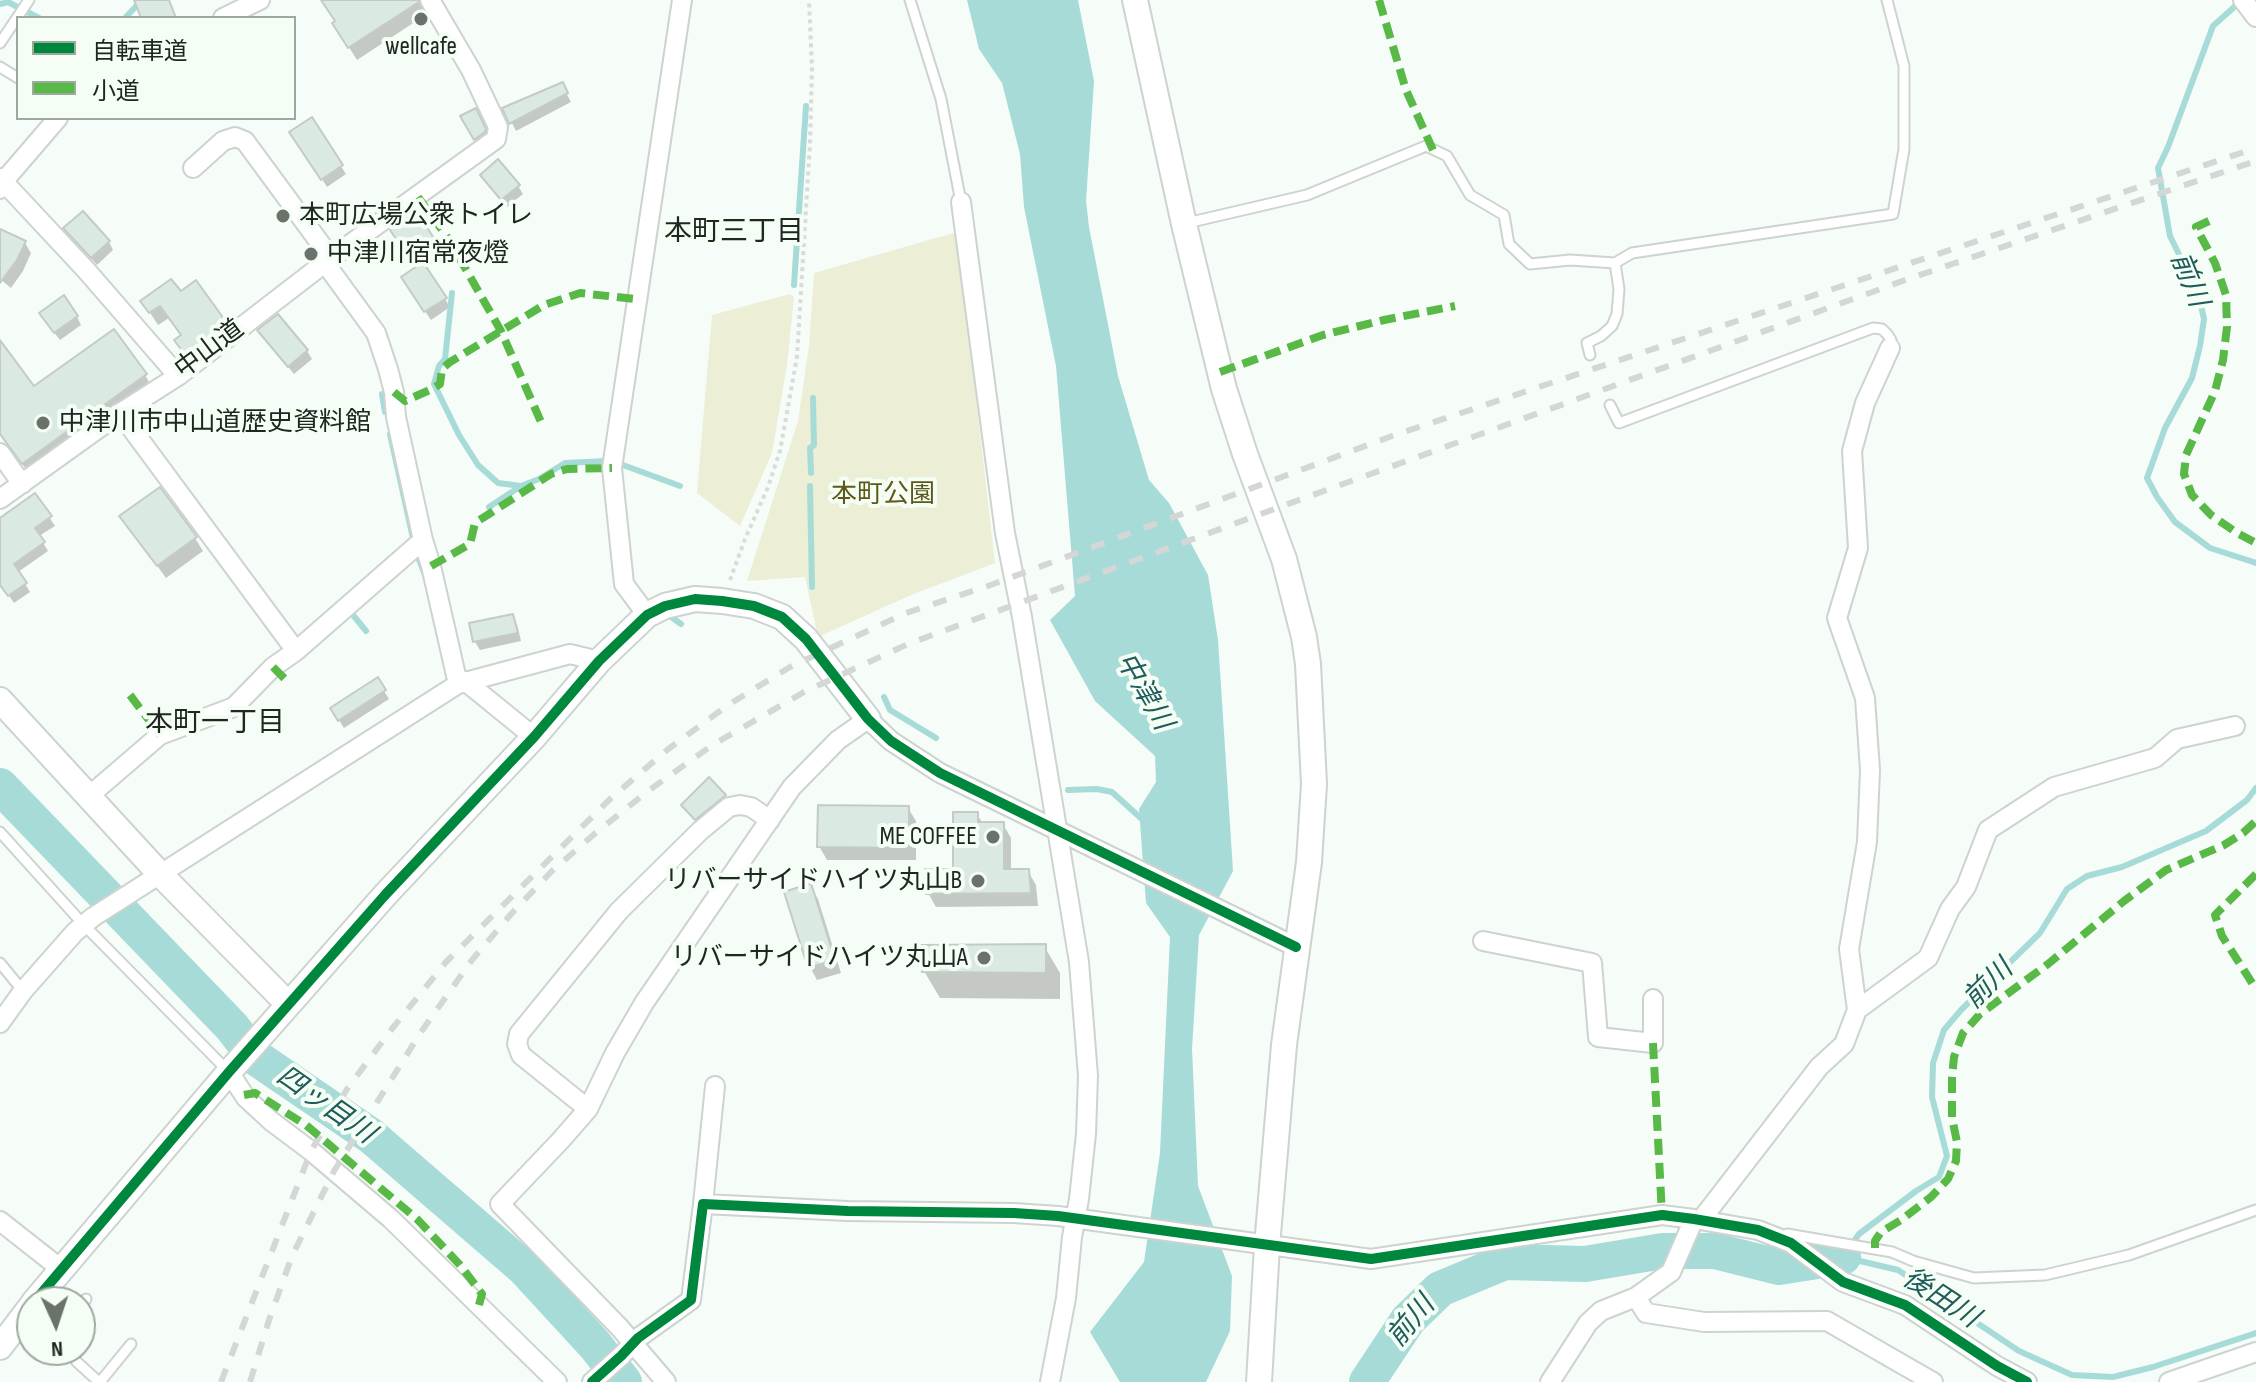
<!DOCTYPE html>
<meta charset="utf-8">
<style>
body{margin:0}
#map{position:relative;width:2256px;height:1382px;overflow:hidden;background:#f6fcf7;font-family:"Sofia Sans Condensed","Noto Sans JP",sans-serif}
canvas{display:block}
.legend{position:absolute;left:16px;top:16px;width:280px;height:104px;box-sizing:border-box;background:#f4fef5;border:2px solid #9fa8a0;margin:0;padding:10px 14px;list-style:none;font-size:24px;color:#202721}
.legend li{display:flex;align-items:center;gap:16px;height:40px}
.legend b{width:40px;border:2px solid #9fa8a0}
.north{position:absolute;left:16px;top:1286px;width:80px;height:80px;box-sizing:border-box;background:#f4fef5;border:2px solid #9fa8a0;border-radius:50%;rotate:177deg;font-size:22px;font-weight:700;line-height:32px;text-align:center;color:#202721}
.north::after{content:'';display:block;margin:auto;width:28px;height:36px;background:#6b726c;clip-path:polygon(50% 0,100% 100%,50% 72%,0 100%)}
</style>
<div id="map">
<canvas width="2256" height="1382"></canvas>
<ul class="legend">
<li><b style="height:10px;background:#00873e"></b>自転車道</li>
<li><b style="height:10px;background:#58b947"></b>小道</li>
</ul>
<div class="north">N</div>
</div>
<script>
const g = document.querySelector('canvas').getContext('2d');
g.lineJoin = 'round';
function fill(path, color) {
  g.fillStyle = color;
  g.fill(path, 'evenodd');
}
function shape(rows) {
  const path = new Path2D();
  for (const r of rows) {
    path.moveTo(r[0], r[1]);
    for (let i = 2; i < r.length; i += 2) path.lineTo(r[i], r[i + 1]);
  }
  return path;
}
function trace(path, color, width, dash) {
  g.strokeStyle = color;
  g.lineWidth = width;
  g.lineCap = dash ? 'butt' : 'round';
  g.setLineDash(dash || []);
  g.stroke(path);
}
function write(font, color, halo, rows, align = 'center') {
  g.font = font + ' "Sofia Sans Condensed","Noto Sans JP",sans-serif';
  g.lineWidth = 8;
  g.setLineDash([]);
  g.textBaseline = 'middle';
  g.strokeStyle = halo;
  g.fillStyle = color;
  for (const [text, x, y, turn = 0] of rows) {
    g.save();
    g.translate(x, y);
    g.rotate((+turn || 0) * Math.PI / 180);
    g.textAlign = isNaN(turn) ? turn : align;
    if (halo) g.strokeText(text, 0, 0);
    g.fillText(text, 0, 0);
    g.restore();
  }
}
fill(shape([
 [957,232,995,563,911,595,818,637,805,577,747,581,798,421,809,346,814,273],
 [790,294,794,297,787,365,772,453,740,526,697,493,712,315]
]), '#edeed6');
fill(shape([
 [967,0,1078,0,1094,81,1086,201,1089,227,1118,376,1149,480,1169,503,1208,575,1218,640,1233,871,1199,935,1192,1049,1198,1186,1232,1276,1230,1331,1206,1382,1120,1382,1090,1332,1144,1262,1160,1153,1170,937,1146,903,1139,809,1156,782,1155,756,1095,701,1050,620,1075,596,1056,366,1024,207,1020,154,1002,83,979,49]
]), '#a7dbd8');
fill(shape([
 [324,0,435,0,422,9,424,16,357,60,342,36,337,22],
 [562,85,571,102,516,131,505,109],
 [463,117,479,118,489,139,480,147],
 [311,120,346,174,327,187,297,140],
 [487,184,518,186,523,194,507,207],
 [66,229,109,242,113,250,97,265,71,237],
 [0,231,25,243,31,253,23,271,11,288,0,279],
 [398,239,434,242,439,250,421,262,450,307,431,320,408,286,418,268],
 [180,294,225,324,233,337,194,367,176,341,182,336,169,318,158,325,143,302],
 [77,317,81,325,60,340,46,322],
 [265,339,307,351,312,359,294,374],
 [0,343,33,389,145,375,155,393,34,480,0,434],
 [35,496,55,526,39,536,48,551,18,572,30,592,14,603,0,583,0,535],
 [122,517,195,538,203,551,166,578],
 [512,616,517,624,521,641,480,650,475,642],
 [377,680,389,699,344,728,332,709],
 [709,780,725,797,729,805,701,827,683,805],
 [908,808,916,821,916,860,827,860,819,846],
 [977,814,983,824,1003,824,1011,838,1011,871,1028,871,1036,885,1038,906,936,907,928,893,955,871],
 [810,886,818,899,841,973,817,980,810,967],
 [1044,946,1060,973,1060,999,940,998,924,971]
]), '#0003');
trace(shape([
 [2242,0,2213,26,2168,147,2158,168,2170,236,2198,293,2204,319,2200,346,2192,378,2165,428,2147,478,2157,497,2175,522,2210,548,2256,563],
 [0,4,8,2,39,18],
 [125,18,142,0],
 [794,285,806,106],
 [452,293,445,359,439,366,434,384,459,435,478,465,498,483,521,486],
 [382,394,385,412],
 [390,434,413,538],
 [623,465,680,486],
 [811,473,810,448,814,445,813,398],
 [810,486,812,587],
 [489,507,521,486,539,479,565,463,607,461],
 [418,557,425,575],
 [349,610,366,631],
 [666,613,681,624],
 [884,697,890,710,936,738],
 [2256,788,2247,800,2206,831,2122,867,2087,876,2067,889,2040,933,1961,1010,1944,1030,1933,1063,1932,1097,1947,1156,1939,1177,1916,1191,1859,1234,1843,1257,1898,1270,2019,1351,2072,1375,2113,1377,2153,1367,2256,1333],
 [1068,790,1097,789,1112,792,1144,821]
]), '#a7dbd8', 6);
trace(shape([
 [0,786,232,1027,255,1057,371,1136,525,1269,595,1345,624,1382],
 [1367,1382,1408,1320,1440,1289,1505,1262,1585,1264,1663,1251,1715,1251,1779,1267,1843,1257]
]), '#a7dbd8', 36);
const building = shape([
 [134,0,169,0,176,18,141,18,134,0],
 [321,0,418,0,419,2,348,48,332,23,335,21,321,0],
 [563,82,568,93,509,124,502,108,563,82],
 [476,108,486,129,485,132,474,140,460,116,476,108],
 [312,117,343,165,321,180,289,132,312,117],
 [498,159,520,185,501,200,480,175,498,159],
 [83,211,110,241,91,258,63,228,83,211],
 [416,211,436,241,409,258,390,230,416,211],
 [0,229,26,241,17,260,0,283,0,229],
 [423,262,447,298,424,312,401,277,423,262],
 [171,279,181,291,196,280,227,323,185,355,174,340,181,335,160,306,149,313,140,301,171,279],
 [64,295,78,316,54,333,39,313,64,295],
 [278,314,308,350,288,367,257,330,278,314],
 [114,329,147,374,22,464,0,434,0,340,34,386,114,329],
 [160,487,197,537,157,566,119,516,160,487],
 [35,493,52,516,35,528,45,542,14,564,27,583,8,596,0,585,0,518,35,493],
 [513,614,518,633,473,642,469,623,513,614],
 [378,677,386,690,338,721,330,708,378,677],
 [709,777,726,795,695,820,681,805,709,777],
 [818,805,909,806,909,848,817,847,818,805],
 [953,812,978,812,978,822,1004,822,1004,869,1029,869,1031,893,926,894,925,869,953,869,953,812],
 [811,883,835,960,808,968,784,892,811,883],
 [1046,944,1046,973,922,972,921,945,1046,944]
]);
fill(building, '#dae9e2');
trace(building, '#c4cbc7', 2);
const service = shape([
 [910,0,941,99,961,202],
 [0,43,29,0],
 [0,67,18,78],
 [1187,223,1307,195,1426,146,1447,156,1470,195,1504,215,1509,244,1530,264,1570,260,1615,263,1619,289,1617,314,1612,326,1601,336,1587,343,1590,355],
 [1615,263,1632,253,1893,214,1904,149,1904,66,1887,0],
 [1610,405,1619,423,1873,328,1882,329,1887,334,1891,340,1890,348],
 [0,832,83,924,229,1072],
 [0,963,23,991],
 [1787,1234,1892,1252,1913,1261,1974,1278,2045,1275,2129,1255,2256,1210],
 [80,1310,86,1299],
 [69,1350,77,1362,99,1382],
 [100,1382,131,1344]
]);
const minor = shape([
 [2243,0,2256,17],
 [223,18,260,0],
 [193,168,223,141,235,137,245,141,331,258],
 [0,178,86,270,178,376],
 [0,189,3,182,58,118],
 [961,202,1005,533,1022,617,1079,962,1088,1076,1086,1134,1079,1199,1072,1237,1066,1298,1050,1382],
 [325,263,376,333,388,369,394,392,396,417,423,540,431,566,458,684],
 [120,413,296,651],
 [0,453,22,484],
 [0,499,120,413,178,376,331,258,496,139,498,127,471,70,430,0],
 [647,615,624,584,612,468,682,0],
 [465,681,534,737],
 [89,796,160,735,234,707,273,667,296,651,423,540],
 [1483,941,1592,963,1598,1037,1653,1043,1653,999],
 [1857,1010,1849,949,1867,842,1870,770,1865,698,1837,618,1858,548,1852,451,1865,403,1890,348],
 [0,1023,23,991,75,932,93,917,458,684,570,654,599,661],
 [229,1072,246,1098,271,1121,311,1151,391,1219,557,1382],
 [588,1109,521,1055,517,1044,519,1034,619,911,700,831,729,807,740,805,751,807,770,820],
 [703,1204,715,1086],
 [1694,1219,1671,1272,1636,1297,1646,1313,1704,1322,1827,1321,1933,1382],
 [1701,1220,1819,1067,1844,1044,1857,1010,1928,958,1950,909,1966,887,1988,830,2054,787,2155,758,2177,739,2235,726],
 [0,1221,61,1269],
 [592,1382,621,1356,638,1338,691,1300,703,1204,848,1211,1014,1213,1058,1216,1371,1259,1662,1215,1694,1219,1758,1230,1791,1243,1843,1282,1905,1305,1997,1366,2027,1382],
 [666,1382,620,1328,500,1204,560,1141,588,1109,615,1053,644,1003,792,787,838,740,868,719,891,741,940,773,1296,947],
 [1550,1382,1588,1323,1601,1311,1636,1297],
 [2169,1382,2256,1352]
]);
const tertiary = shape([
 [1135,0,1184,224,1224,389,1245,454,1284,559,1304,637,1308,664,1314,784,1309,862,1284,1045,1267,1246,1259,1382],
 [0,700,159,873,288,1004],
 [34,1302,229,1072,386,894,534,737,599,661,647,615,665,606,695,599,722,601,754,606,782,617,806,639,868,719],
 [0,1347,32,1305]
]);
trace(service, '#cdd3ce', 13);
trace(minor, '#cdd3ce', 22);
trace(tertiary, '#cdd3ce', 28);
trace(shape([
 [730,580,745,539,768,487,780,451,797,357,810,143,812,69,809,0]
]), '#d9dcda', 4, [4, 4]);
trace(service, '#fefffe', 9);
trace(minor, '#fefffe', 18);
trace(tertiary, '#fefffe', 24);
trace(shape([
 [221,1382,311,1151,347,1089,391,1030,446,962,610,799,667,750,728,705,790,667,906,613,988,586,1392,436,2256,148],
 [250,1382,269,1320,292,1256,334,1171,421,1032,472,960,512,913,552,871,592,836,648,791,714,744,804,692,908,644,1288,504,1908,279,2256,161]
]), '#d4d7d5', 6, [14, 14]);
trace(shape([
 [1379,0,1406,90,1433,150],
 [418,197,448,238,501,331,541,422],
 [2209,221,2196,227,2215,263,2226,295,2227,327,2223,360,2215,391,2186,455,2184,474,2192,495,2211,515,2237,533,2256,543],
 [1220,372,1323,335,1384,320,1455,306],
 [394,392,405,401,432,389,440,384,442,369,450,362,544,305,580,293,636,299],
 [431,566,470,544,475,523,551,474,567,469,612,468],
 [273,667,286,680],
 [130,695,160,735],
 [2256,874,2215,915,2222,936,2256,989],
 [1653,1043,1662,1215],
 [244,1095,255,1093,306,1125,417,1219,460,1265,482,1294,479,1305],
 [1875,1248,1875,1241,1881,1232,1901,1220,1931,1197,1948,1179,1956,1161,1957,1142,1952,1118,1952,1077,1954,1057,1963,1033,1980,1014,2048,964,2124,901,2166,870,2224,845,2243,833,2256,821]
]), '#58b947', 8, [16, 8]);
trace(shape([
 [34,1302,229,1072,386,894,534,737,599,661,647,615,665,606,695,599,722,601,754,606,782,617,806,639,868,719,891,741,940,773,1296,947],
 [592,1382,621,1356,638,1338,691,1300,703,1204,848,1211,1014,1213,1058,1216,1371,1259,1662,1215,1694,1219,1758,1230,1791,1243,1843,1282,1905,1305,1997,1366,2027,1382]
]), '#00873e', 10);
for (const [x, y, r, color] of [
 [421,19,8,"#6b726c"],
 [283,216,8,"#6b726c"],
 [311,254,8,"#6b726c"],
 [43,423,8,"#6b726c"],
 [993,837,8,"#6b726c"],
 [978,881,8,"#6b726c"],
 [984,958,8,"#6b726c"]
]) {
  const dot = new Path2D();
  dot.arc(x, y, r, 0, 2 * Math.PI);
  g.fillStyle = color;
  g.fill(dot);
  trace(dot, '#f4fef5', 3);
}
write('26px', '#202721', '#f4fef5', [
 ["wellcafe",421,47,"center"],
 ["本町広場公衆トイレ",299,216],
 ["中津川宿常夜燈",327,254],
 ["中津川市中山道歴史資料館",59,423],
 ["ME COFFEE",977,837,"right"],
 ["リバーサイドハイツ丸山B",962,881,"right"],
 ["リバーサイドハイツ丸山A",968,958,"right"]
], 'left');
write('26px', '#202721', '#f4fef5', [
 ["中山道",210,350,-37]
]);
write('26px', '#5e581a', '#f4fef5', [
 ["本町公園",883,495]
]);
write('28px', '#202721', '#f4fef5', [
 ["本町三丁目",734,233],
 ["本町一丁目",215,724]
]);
write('italic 28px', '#205c5b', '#f4fef5', [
 ["前川",2188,280,68],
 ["中津川",1143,692,60],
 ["前川",1989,985,-45],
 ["四ッ目川",325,1106,35],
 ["後田川",1940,1299,33],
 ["前川",1412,1322,-50]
]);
</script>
